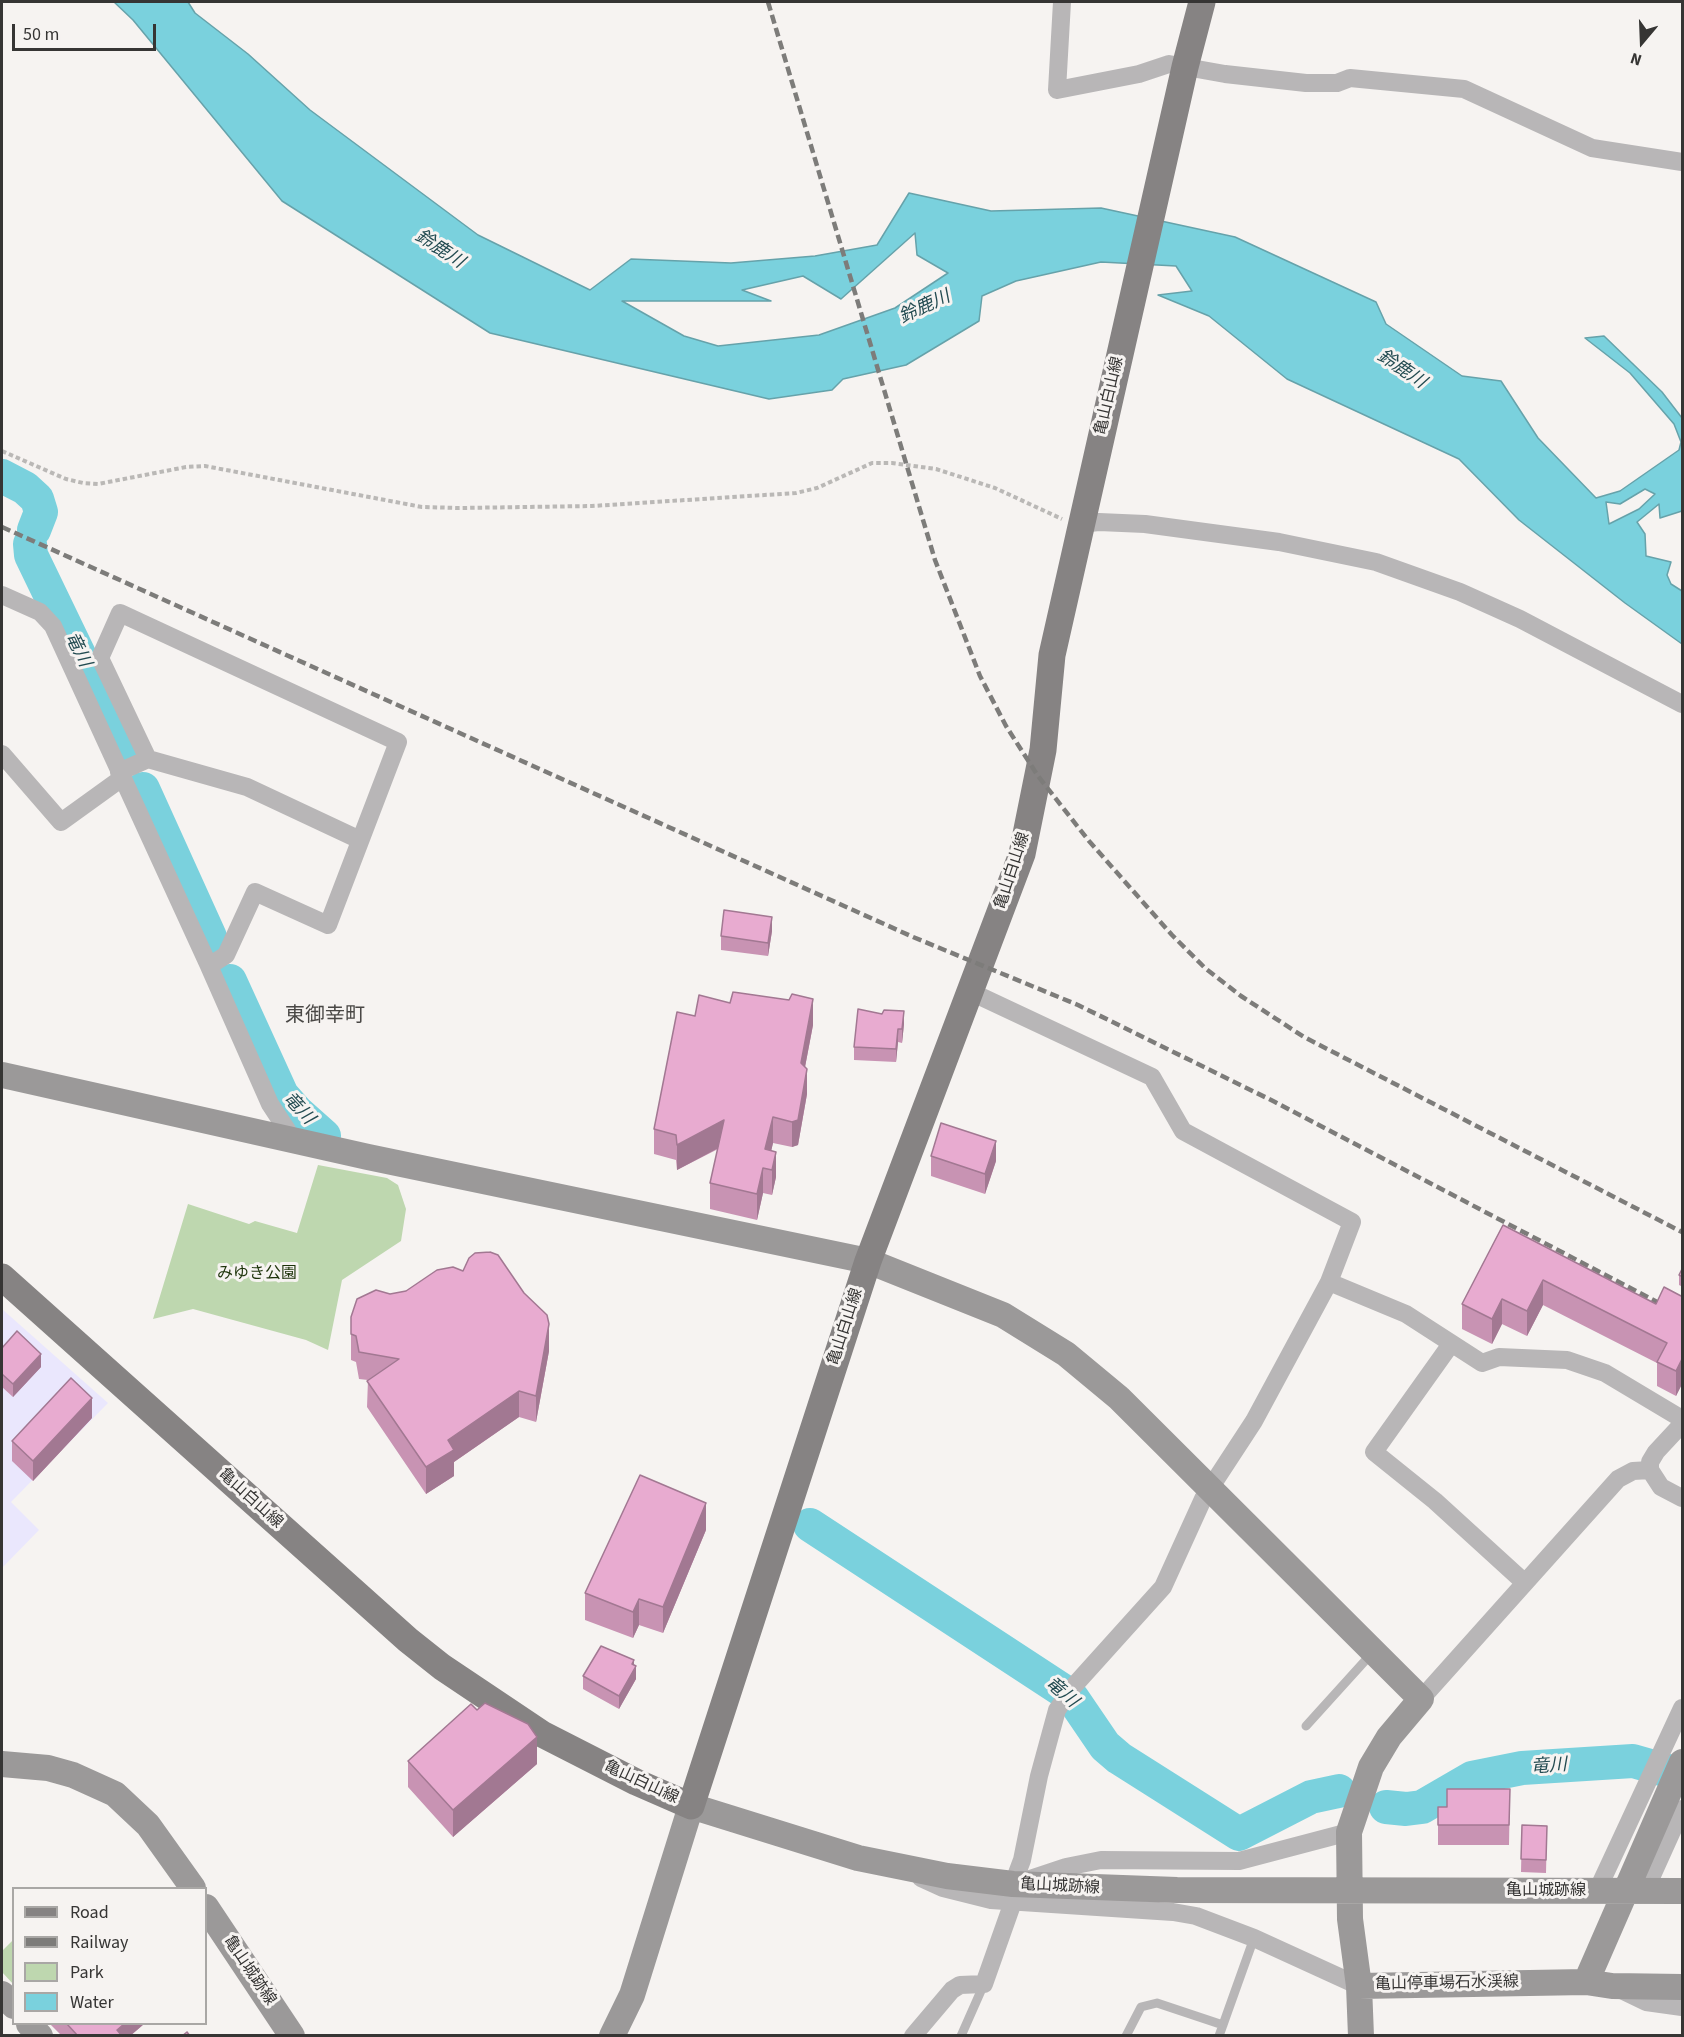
<!DOCTYPE html>
<meta charset="utf-8">
<style>
body{margin:0}
#map{position:relative;width:1684px;height:2037px;overflow:hidden;background:#f6f3f1;font-family:"Source Sans 3",sans-serif}
canvas{display:block}
.frame{position:absolute;inset:0;border:3px solid #363534;pointer-events:none}
.legend{position:absolute;left:12px;top:1887px;width:195px;height:138px;box-sizing:border-box;background:#f6f3f1;border:2px solid #a9a7a5;margin:0;padding:8px 10px;list-style:none;font-size:18px;color:#363534}
.legend li{display:flex;align-items:center;gap:12px;height:30px}
.legend b{width:30px;border:2px solid #a9a7a5}
.north{position:absolute;left:1612px;top:12px;width:60px;height:60px;-webkit-text-stroke:4px #f6f3f1;paint-order:stroke;rotate:199deg;font-size:16px;font-weight:700;line-height:24px;text-align:center;color:#363534}
.north::after{content:'';display:block;margin:auto;width:21px;height:27px;background:#363534;clip-path:polygon(50% 0,100% 100%,50% 72%,0 100%)}
.scale{position:absolute;left:12px;top:24px;width:144px;height:27px;box-sizing:border-box;border:3px solid #363534;border-top:0;padding-left:8px;font-size:18px;line-height:21px;white-space:nowrap;color:#363534;-webkit-text-stroke:4px #f6f3f1;paint-order:stroke}
</style>
<div id="map">
<canvas width="1684" height="2037"></canvas>
<div class="frame"></div>
<ul class="legend">
<li><b style="height:8px;background:#868383"></b>Road</li>
<li><b style="height:8px;background:#7d7c7a"></b>Railway</li>
<li><b style="height:16px;background:#bed7af"></b>Park</li>
<li><b style="height:16px;background:#7ad1dd"></b>Water</li>
</ul>
<div class="north">N</div>
<div class="scale">50 m</div>
</div>
<script>
const g = document.querySelector('canvas').getContext('2d');
g.lineJoin = 'round';
function fill(path, color) {
  g.fillStyle = color;
  g.fill(path, 'evenodd');
}
function shape(rows) {
  const path = new Path2D();
  for (const r of rows) {
    path.moveTo(r[0], r[1]);
    for (let i = 2; i < r.length; i += 2) path.lineTo(r[i], r[i + 1]);
  }
  return path;
}
function trace(path, color, width, dash) {
  g.strokeStyle = color;
  g.lineWidth = width;
  g.lineCap = dash ? 'butt' : 'round';
  g.setLineDash(dash || []);
  g.stroke(path);
}
function write(font, color, halo, rows, align = 'center') {
  g.font = font + ' "Source Sans 3","Noto Sans JP",sans-serif';
  g.lineWidth = 6;
  g.setLineDash([]);
  g.textBaseline = 'middle';
  g.strokeStyle = halo;
  g.fillStyle = color;
  for (const [text, x, y, turn = 0] of rows) {
    g.save();
    g.translate(x, y);
    g.rotate((+turn || 0) * Math.PI / 180);
    g.textAlign = isNaN(turn) ? turn : align;
    if (halo) g.strokeText(text, 0, 0);
    g.fillText(text, 0, 0);
    g.restore();
  }
}
fill(shape([
 [2,1309,108,1403,11,1502,39,1530,2,1568]
]), '#eae7fd');
fill(shape([
 [318,1165,387,1178,398,1185,406,1209,401,1241,342,1280,328,1350,306,1340,193,1309,153,1319,188,1204,249,1224,255,1221,297,1233],
 [13,1940,13,1939,13,1984,2,1972,2,1951]
]), '#bed7af');
const water = shape([
 [114,2,188,2,195,13,248,54,310,110,478,235,590,290,631,259,731,263,815,256,877,245,909,193,991,211,1101,208,1235,237,1376,302,1386,324,1462,376,1501,381,1538,438,1596,498,1620,491,1679,450,1681,442,1674,424,1630,373,1585,338,1604,336,1662,392,1682,418,1682,511,1660,518,1659,504,1637,522,1645,534,1646,556,1671,562,1667,575,1671,584,1682,591,1682,644,1625,603,1519,520,1459,459,1287,379,1209,316,1158,295,1192,291,1176,266,1101,262,1016,281,982,296,979,321,906,365,843,379,832,390,769,399,490,333,282,201,133,20,114,2],
 [915,233,917,255,948,273,895,308,819,335,718,346,684,336,622,301,771,301,742,290,803,276,841,299,915,233],
 [1645,489,1655,494,1639,509,1609,524,1606,502,1620,504,1645,489]
]);
fill(water, '#7ad1dd');
trace(water, '#66a2aa', 1.5);
trace(shape([
 [2,476,25,488,37,499,41,512,34,530],
 [30,544,31,555,128,756],
 [143,789,210,937],
 [230,981,282,1095,297,1112,324,1136],
 [810,1525,1062,1690,1073,1699,1105,1746,1119,1758,1239,1834,1311,1797,1339,1791],
 [1386,1807,1406,1809,1422,1807,1472,1778,1522,1768,1633,1761,1682,1775]
]), '#7ad1dd', 34);
trace(shape([
 [2,451,66,479,83,483,98,484,186,467,205,466,422,507,459,508,592,506,796,493,817,488,872,463,892,463,936,469,995,488,1062,519]
]), '#bab8b6', 4, [4.5, 3]);
trace(shape([
 [1306,1726,1373,1652],
 [961,2036,984,1984],
 [1126,2036,1141,2007,1157,2003,1223,2025],
 [1219,2036,1254,1938]
]), '#b8b6b7', 9);
trace(shape([
 [1062,2,1057,90,1139,74,1169,64,1225,74,1306,83,1337,83,1350,78,1464,89,1592,148,1682,162],
 [1080,524,1099,522,1145,524,1279,542,1376,562,1460,592,1520,619,1682,704],
 [2,595,40,612,53,626,209,966],
 [2,754,61,822,122,778],
 [148,759,100,658,120,613,398,742,328,925,255,892,226,955,209,966,270,1104,287,1130,289,1139],
 [119,772,148,759,247,787,360,840],
 [971,992,1152,1077,1183,1131,1352,1222,1329,1282,1254,1421,1203,1499,1163,1587,1072,1688,1057,1710,1039,1776,1022,1860,1013,1884],
 [1329,1282,1406,1314,1482,1363,1499,1357,1567,1360,1605,1373,1682,1419],
 [1451,1344,1374,1452,1435,1501,1525,1583],
 [1682,1424,1656,1452,1650,1462,1650,1470,1661,1487,1682,1498],
 [1421,1699,1618,1479,1633,1471,1650,1470],
 [921,1878,943,1888,991,1900,1173,1912,1196,1916,1254,1938,1359,1986],
 [1027,1880,1066,1867,1101,1860,1239,1861,1349,1832],
 [1597,1891,1682,1708],
 [1645,1891,1682,1809],
 [1619,1989,1646,2002,1682,2007],
 [913,2036,952,1990,960,1985,984,1984,1013,1902]
]), '#b8b6b7', 18);
trace(shape([
 [2,1075,368,1157,868,1261,1003,1315,1066,1354,1119,1398,1421,1699,1389,1737,1371,1767,1349,1832,1350,1919,1359,1986,1361,2036],
 [2,1764,48,1768,73,1775,115,1794,148,1825,193,1888],
 [206,1907,292,2036],
 [1586,1982,1682,1762],
 [1359,1986,1586,1982,1612,1986,1682,1987],
 [2,1994,14,2006],
 [29,2024,40,2036],
 [612,2036,632,1995,691,1806,858,1858,947,1876,1013,1884,1177,1890,1682,1891]
]), '#9b9999', 26);
trace(shape([
 [2,1277,408,1640,442,1667,542,1734,636,1782,691,1806,868,1261,1022,854,1043,750,1052,655,1185,67,1202,2]
]), '#868383', 27);
trace(shape([
 [768,2,935,560,980,676,1006,726,1038,776,1089,841,1172,935,1205,968,1241,996,1304,1037,1682,1232],
 [2,527,913,937,1078,1005,1275,1102,1682,1315]
]), '#7d7c7a', 4.5, [9, 4.5]);
fill(shape([
 [772,931,768,956,721,950,721,936],
 [730,1003,813,1025,805,1067,807,1094,798,1145,792,1147,773,1143,771,1151,776,1177,772,1195,763,1193,757,1220,710,1209,710,1183,718,1149,677,1170,676,1160,654,1154,654,1129,695,1016],
 [904,1024,902,1043,898,1042,896,1062,854,1060,854,1047],
 [931,1156,996,1161,985,1194,931,1176],
 [1503,1225,1656,1304,1683,1297,1683,1384,1682,1384,1676,1396,1657,1386,1657,1363,1543,1305,1527,1336,1502,1324,1492,1344,1462,1329,1462,1304],
 [1683,1267,1683,1287,1679,1285,1679,1275],
 [351,1317,549,1351,536,1422,519,1417,454,1462,454,1476,426,1494,367,1407,368,1380,359,1379,356,1362,351,1360],
 [2,1348,41,1367,13,1397,2,1387],
 [92,1418,33,1481,12,1461,12,1441],
 [706,1530,663,1633,639,1625,633,1638,585,1620,585,1593],
 [634,1665,636,1679,619,1709,583,1689,583,1676],
 [408,1761,537,1764,453,1837,408,1787],
 [1510,1789,1509,1845,1438,1845,1438,1807,1447,1807],
 [1522,1825,1547,1826,1546,1873,1521,1872],
 [50,2024,144,2024,130,2036,62,2036]
]), '#c893b3');
fill(shape([
 [772,917,772,931,768,956,768,943],
 [813,999,813,1025,801,1088,801,1063],
 [904,1011,904,1024,902,1043,902,1029],
 [898,1029,898,1042,896,1062,896,1049],
 [807,1069,807,1094,798,1145,792,1147,792,1122],
 [773,1117,773,1143,767,1169,765,1149],
 [724,1120,724,1145,677,1170,677,1145],
 [996,1141,996,1161,985,1194,985,1174],
 [776,1152,776,1177,772,1195,772,1170],
 [763,1168,763,1193,757,1220,757,1194],
 [1543,1280,1543,1305,1527,1336,1527,1311],
 [1502,1299,1502,1324,1492,1344,1492,1319],
 [549,1324,549,1351,536,1422,536,1396],
 [41,1354,41,1367,13,1397,13,1384],
 [1682,1359,1682,1384,1676,1396,1676,1371],
 [519,1391,519,1417,454,1462,454,1476,426,1494,426,1467,448,1440],
 [92,1398,92,1418,33,1481,33,1461],
 [706,1503,706,1530,663,1633,663,1607],
 [639,1599,639,1625,633,1638,633,1612],
 [634,1660,634,1670,636,1666,636,1679,619,1709,619,1696],
 [537,1737,537,1764,453,1837,453,1810],
 [124,2024,144,2024,130,2036,117,2036,117,2030]
]), '#a27892');
const building = shape([
 [724,910,772,917,768,943,721,936,724,910],
 [733,992,789,1000,792,994,813,999,801,1063,807,1069,798,1120,792,1122,773,1117,765,1149,776,1152,772,1170,763,1168,757,1194,710,1183,724,1120,677,1145,676,1135,654,1129,677,1012,695,1016,699,995,730,1003,733,992],
 [858,1009,882,1014,884,1010,904,1011,902,1029,898,1029,896,1049,854,1047,858,1009],
 [941,1123,996,1141,985,1174,931,1156,941,1123],
 [1503,1225,1656,1304,1664,1287,1683,1297,1683,1360,1682,1359,1676,1371,1657,1362,1667,1343,1543,1280,1527,1311,1502,1299,1492,1319,1462,1304,1503,1225],
 [490,1252,498,1255,524,1293,547,1315,549,1324,536,1396,519,1391,448,1440,454,1450,426,1467,367,1381,399,1359,359,1352,356,1336,351,1334,351,1317,357,1299,376,1290,390,1294,406,1291,437,1270,453,1267,463,1271,469,1258,475,1253,490,1252],
 [1683,1267,1683,1277,1679,1275,1683,1267],
 [17,1331,41,1354,13,1384,2,1374,2,1348,17,1331],
 [71,1378,92,1398,33,1461,12,1441,71,1378],
 [640,1475,706,1503,663,1607,639,1599,633,1612,585,1593,640,1475],
 [601,1646,634,1660,632,1664,636,1666,619,1696,583,1676,601,1646],
 [485,1703,528,1724,537,1737,453,1810,408,1761,471,1704,477,1710,485,1703],
 [1447,1789,1510,1789,1509,1825,1438,1825,1438,1807,1447,1807,1447,1789],
 [1522,1825,1547,1826,1546,1860,1521,1859,1522,1825],
 [67,2024,124,2024,117,2030,122,2036,78,2036,67,2024],
 [187,2032,190,2036,182,2036,187,2032]
]);
fill(building, '#e8abd0');
trace(building, '#a27892', 1.5);
write('16px', '#363534', '#f6f3f1', [
 ["亀山白山線",1110,396,-77],
 ["亀山白山線",1013,871,-72],
 ["亀山白山線",846,1327,-72],
 ["亀山白山線",250,1499,42],
 ["亀山白山線",641,1783,25],
 ["亀山城跡線",1060,1887,3],
 ["亀山城跡線",1546,1891],
 ["亀山城跡線",249,1971,56],
 ["亀山停車場石水渓線",1447,1984,-1]
]);
write('16px', '#1c3209', '#f6f3f1', [
 ["みゆき公園",257,1274]
]);
write('italic 18px', '#234b51', '#f6f3f1', [
 ["鈴鹿川",439,250,33],
 ["鈴鹿川",925,308,-25],
 ["鈴鹿川",1401,370,34],
 ["竜川",77,650,64],
 ["竜川",298,1109,47],
 ["竜川",1061,1693,41],
 ["竜川",1549,1767,-4]
]);
write('20px', '#494745', '#f6f3f1', [
 ["東御幸町",325,1017]
]);
</script>
